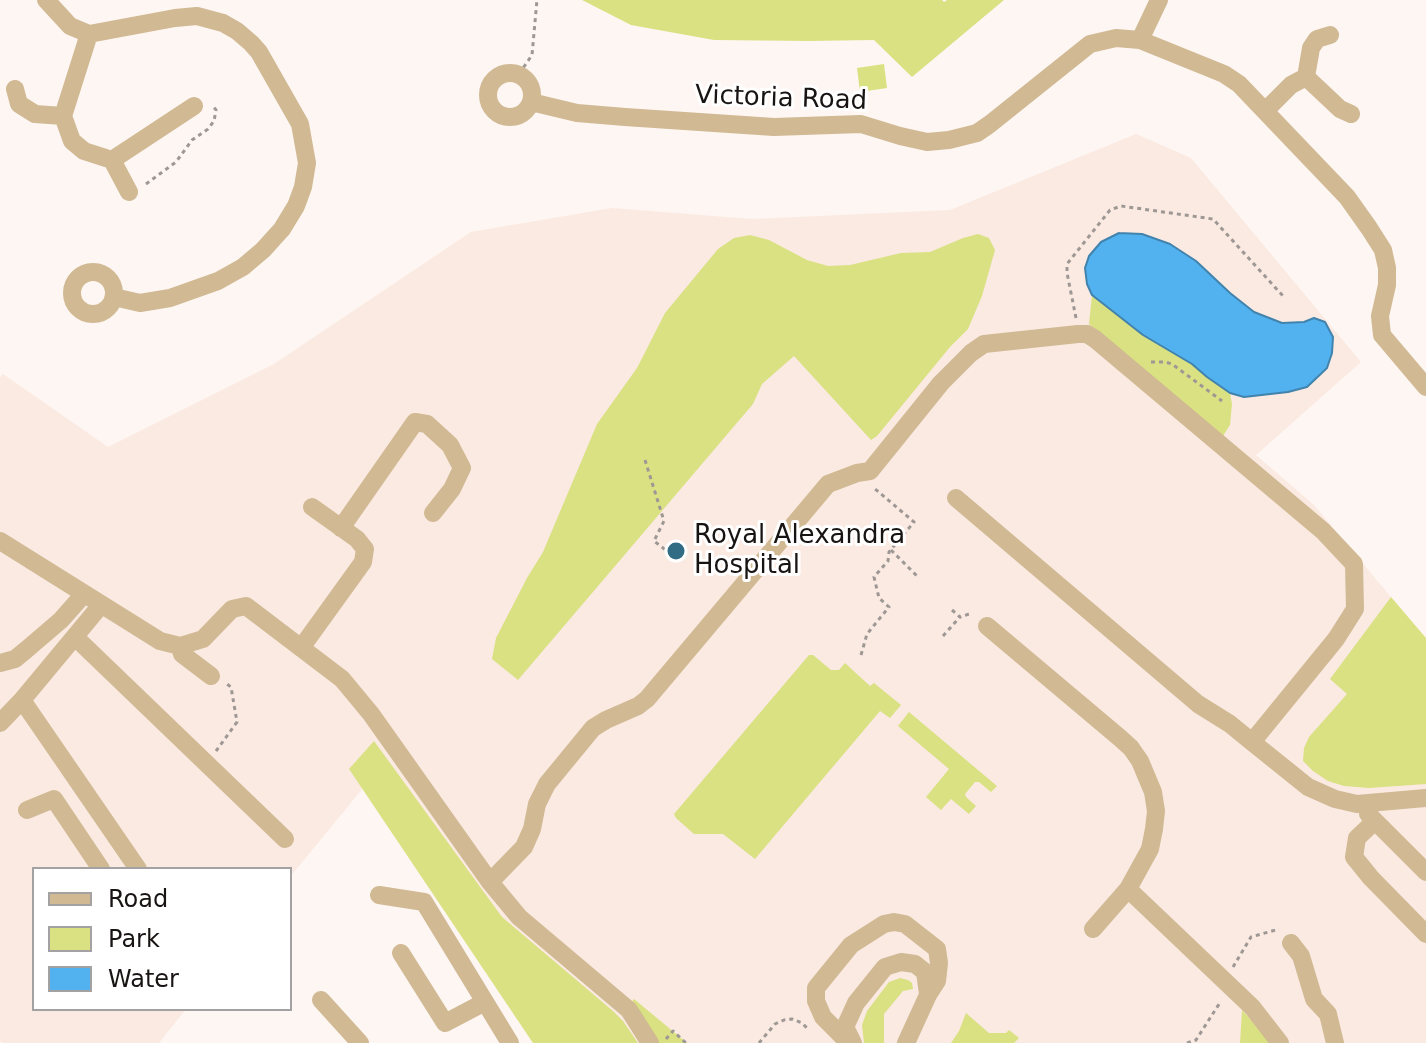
<!DOCTYPE html>
<style>
body{margin:0}
#map{position:relative;width:1426px;height:1043px;overflow:hidden;background:#fef6f2;font-family:"DejaVu Sans",sans-serif}
canvas{display:block}
.legend{position:absolute;left:32px;top:867px;width:260px;height:144px;box-sizing:border-box;background:#fff;border:2px solid #a3a1a1;margin:0;padding:10px 14px;list-style:none;font-size:24px;color:#181413}
.legend li{display:flex;align-items:center;gap:16px;height:40px}
.legend b{width:40px;border:2px solid #a3a1a1}
</style>
<div id="map">
<canvas width="1426" height="1043"></canvas>
<ul class="legend">
<li><b style="height:10px;background:#d0b993"></b>Road</li>
<li><b style="height:22px;background:#dae182"></b>Park</li>
<li><b style="height:22px;background:#52b2ef"></b>Water</li>
</ul>
</div>
<script>
const g = document.querySelector('canvas').getContext('2d');
g.lineJoin = 'round';
function fill(path, color) {
  g.fillStyle = color;
  g.fill(path, 'evenodd');
}
function shape(rows) {
  const path = new Path2D();
  for (const r of rows) {
    if (r.length === 3) {
      path.moveTo(r[0] + r[2], r[1]);
      path.arc(r[0], r[1], r[2], 0, 2 * Math.PI);
      continue;
    }
    path.moveTo(r[0], r[1]);
    for (let i = 2; i < r.length; i += 2) path.lineTo(r[i], r[i + 1]);
  }
  return path;
}
function trace(path, color, width, dash) {
  g.strokeStyle = color;
  g.lineWidth = width;
  g.lineCap = dash ? 'butt' : 'round';
  g.setLineDash(dash || []);
  g.stroke(path);
}
function write(font, color, halo, rows, align = 'center') {
  g.font = font + ' "DejaVu Sans",sans-serif';
  g.lineWidth = 6;
  g.setLineDash([]);
  g.textBaseline = 'middle';
  g.strokeStyle = halo;
  g.fillStyle = color;
  for (const [text, x, y, turn = 0] of rows) {
    g.save();
    g.translate(x, y);
    g.rotate((+turn || 0) * Math.PI / 180);
    g.textAlign = isNaN(turn) ? turn : align;
    if (halo) g.strokeText(text, 0, 0);
    g.fillText(text, 0, 0);
    g.restore();
  }
}
fill(shape([
 [1136,134,1191,158,1361,362,1256,455,1314,505,1426,639,1426,1043,533,1043,363,788,290,877,290,869,34,869,34,1009,186,1009,159,1043,2,1043,0,1041,0,377,3,374,108,447,274,364,471,232,612,208,752,219,950,210]
]), '#fbeae2');
fill(shape([
 [582,0,942,0,944,2,947,0,1004,0,912,77,874,40,809,41,714,40,631,25],
 [884,64,887,88,860,92,857,68],
 [978,234,989,238,995,250,982,296,968,329,950,347,877,436,871,440,794,356,762,384,753,404,518,680,492,659,496,638,527,578,543,552,597,424,637,368,665,313,718,249,734,238,750,235,769,240,807,260,828,266,850,265,901,253,930,252,963,238],
 [1092,295,1143,335,1192,364,1207,377,1230,393,1232,404,1230,425,1221,439,1089,324],
 [1391,597,1426,638,1426,784,1369,788,1344,786,1328,781,1313,771,1303,761,1304,748,1309,737,1347,694,1330,679],
 [809,655,813,655,831,670,839,670,845,663,870,686,874,683,901,705,890,718,880,711,755,859,723,834,694,834,676,818,674,814],
 [909,712,997,786,991,792,979,782,975,782,965,794,966,797,976,806,969,814,951,799,941,810,926,797,949,769,898,726],
 [374,741,502,917,613,1011,623,1021,638,1043,533,1043,349,769],
 [900,978,908,980,912,983,913,989,903,991,884,1014,884,1043,864,1043,862,1025,867,1011,889,982],
 [634,999,687,1043,658,1043,631,1003],
 [1242,1010,1265,1036,1269,1043,1240,1043],
 [966,1013,989,1033,1006,1033,1009,1030,1019,1038,1014,1043,951,1043,959,1031]
]), '#dae182');
const water = shape([
 [1119,233,1142,234,1170,244,1196,261,1230,293,1254,312,1282,323,1304,322,1314,318,1325,322,1333,337,1332,353,1327,368,1307,387,1288,392,1244,397,1230,393,1207,377,1192,364,1143,335,1092,295,1087,284,1085,268,1089,256,1101,242,1119,233]
]);
fill(water, '#52b2ef');
trace(water, '#4183ad', 2);
trace(shape([
 [519,74,532,55,537,0],
 [146,184,176,162,192,140,208,129,214,121,216,110,213,106,211,106],
 [1076,318,1067,273,1067,264,1110,210,1121,206,1213,219,1283,296],
 [1151,362,1165,362,1172,364,1222,401],
 [645,460,664,521,654,541,667,551],
 [891,550,918,577],
 [952,610,960,617,969,614,971,615],
 [943,636,960,617],
 [861,655,867,634,889,607,879,598,874,577,888,561,889,552,914,522,874,488],
 [216,751,237,722,231,687,227,684],
 [1233,967,1251,937,1279,929],
 [666,1039,673,1031,686,1043],
 [759,1043,775,1024,784,1020,792,1019,802,1023,808,1029],
 [1187,1043,1196,1040,1221,1001]
]), '#9e9895', 3, [4, 4]);
trace(shape([
 [46,0,70,26,89,34],
 [1330,35,1317,39,1311,48,1306,77,1340,109,1351,114],
 [1140,40,1159,0],
 [510,95,22],
 [15,89,19,104,35,114,63,116,89,34,175,18,197,16,223,23,237,31,251,43,259,52,300,124,307,163,303,187,296,206,282,229,263,250,243,267,218,281,170,298,140,303,114,297],
 [531,102,577,113,625,117,774,127,861,124,900,136,927,142,949,140,977,133,990,124,1090,44,1116,38,1140,40,1224,74,1239,84,1347,197,1369,228,1383,250,1387,268,1387,285,1380,316,1382,335,1426,387],
 [1265,111,1291,85,1306,77],
 [63,116,72,141,84,151,112,160,194,106],
 [112,160,129,192],
 [93,293,21],
 [956,498,1198,704,1230,724,1252,742],
 [341,528,415,422,427,424,450,445,462,468,452,489,433,513],
 [0,541,160,641,180,646,203,639,232,609,246,606,342,679,371,714,490,882],
 [987,626,1120,738,1131,748,1140,761,1153,792,1156,811,1154,829,1150,849,1128,889],
 [75,637,285,839],
 [180,646,182,654,211,676],
 [301,648,363,562,365,549,357,539,312,507],
 [0,663,15,659,26,650,61,620,84,594],
 [22,700,138,869],
 [0,723,22,700,101,605],
 [27,810,54,799,101,869],
 [1368,814,1426,872],
 [1375,821,1357,838,1354,857,1371,878,1426,934],
 [379,895,424,902,510,1043],
 [1093,929,1128,889,1252,1007,1280,1043],
 [1291,943,1301,956,1314,999,1328,1014,1335,1043],
 [401,953,445,1023,485,1002],
 [321,1000,360,1043],
 [650,1043,629,1010,519,917,490,882,524,847,532,829,537,804,547,784,593,728,606,720,638,706,647,699,828,484,857,473,870,471,941,383,971,353,984,344,1078,334,1087,334,1095,339,1323,531,1354,564,1355,609,1336,639,1252,742,1308,787,1335,799,1357,804,1426,798],
 [849,1043,823,1017,816,1001,816,988,851,945,884,924,894,922,905,924,937,949,939,963,937,981,928,995,906,1043],
 [853,1043,845,1027,856,1003,885,967,901,962,915,964,925,972,928,994]
]), '#d0b993', 18);
for (const [x, y, r, color] of [
 [676,551,10,"#326b84"]
]) {
  const dot = new Path2D();
  dot.arc(x, y, r, 0, 2 * Math.PI);
  g.fillStyle = color;
  g.fill(dot);
  trace(dot, '#fff', 3);
}
write('26px', '#181413', '#fff', [
 ["Victoria Road",781,99,2]
]);
write('26px', '#181413', '#fff', [
 ["Royal Alexandra",694,536],
 ["Hospital",694,566]
], 'left');
</script>
